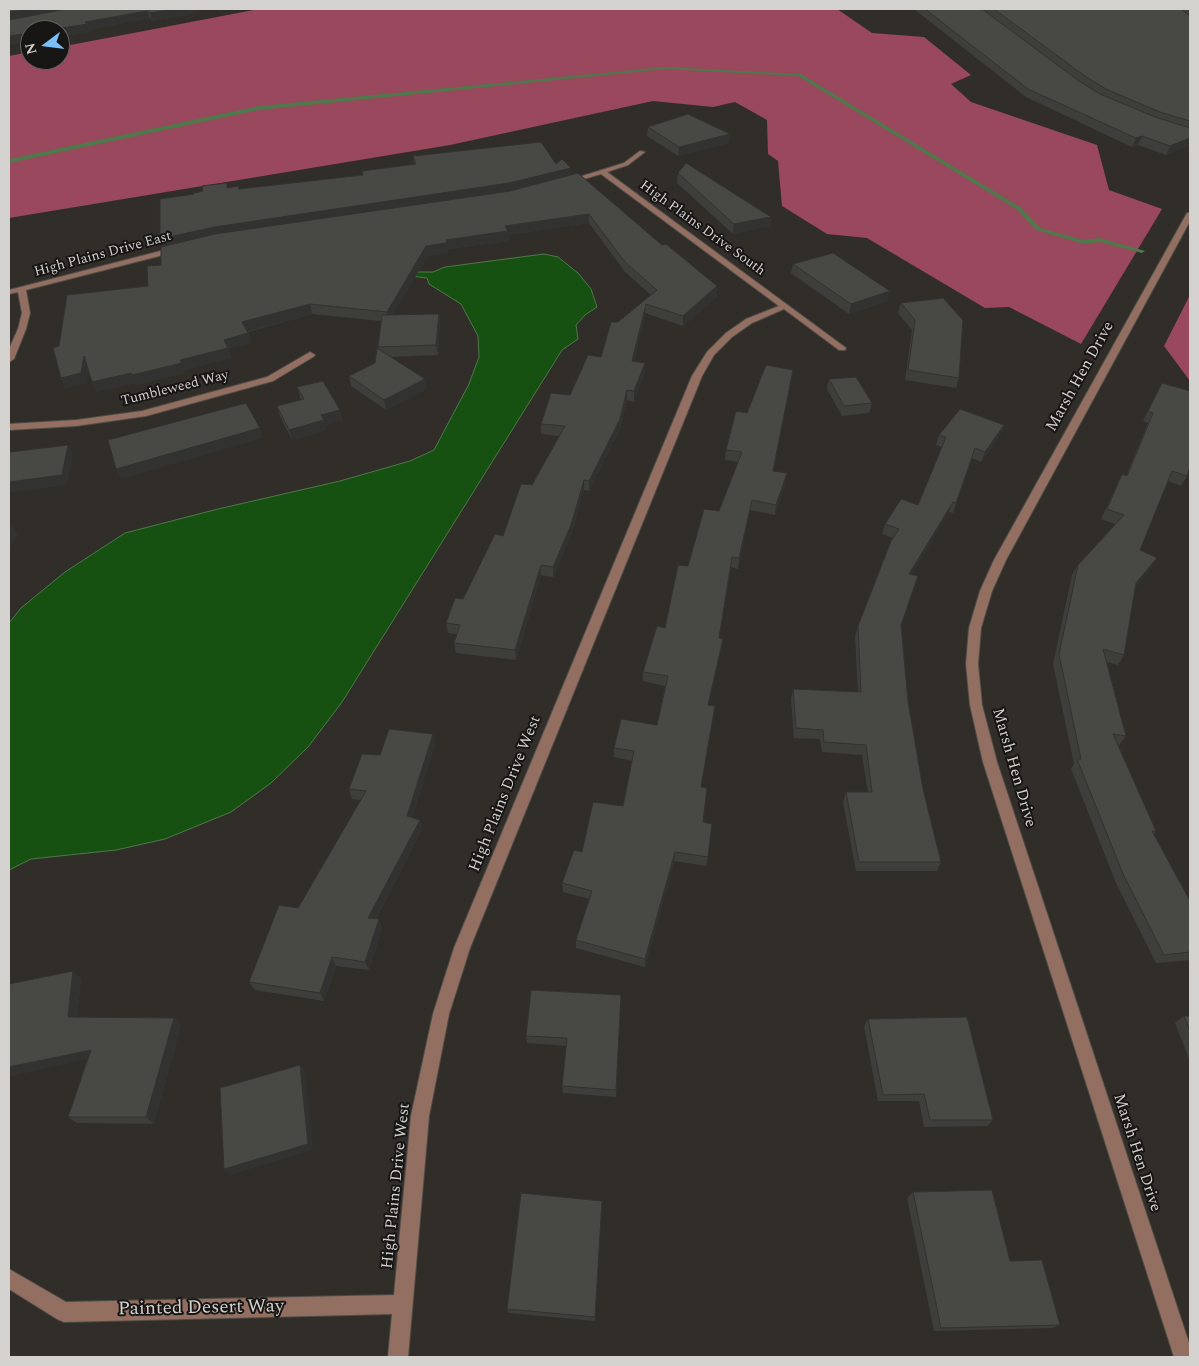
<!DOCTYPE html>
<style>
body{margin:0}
#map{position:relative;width:1199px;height:1366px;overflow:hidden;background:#312e2a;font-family:Spectral,serif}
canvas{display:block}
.frame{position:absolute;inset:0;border:10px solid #d4d2cf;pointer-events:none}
.north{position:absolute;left:20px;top:20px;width:50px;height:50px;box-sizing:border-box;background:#171614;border:1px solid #63615f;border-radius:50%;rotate:255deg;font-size:14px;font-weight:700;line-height:20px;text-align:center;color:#d4d2cf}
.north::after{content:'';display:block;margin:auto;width:18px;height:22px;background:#7abff8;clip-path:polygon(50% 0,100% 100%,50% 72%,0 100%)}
</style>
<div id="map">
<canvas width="1199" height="1366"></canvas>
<div class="frame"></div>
<div class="north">N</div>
</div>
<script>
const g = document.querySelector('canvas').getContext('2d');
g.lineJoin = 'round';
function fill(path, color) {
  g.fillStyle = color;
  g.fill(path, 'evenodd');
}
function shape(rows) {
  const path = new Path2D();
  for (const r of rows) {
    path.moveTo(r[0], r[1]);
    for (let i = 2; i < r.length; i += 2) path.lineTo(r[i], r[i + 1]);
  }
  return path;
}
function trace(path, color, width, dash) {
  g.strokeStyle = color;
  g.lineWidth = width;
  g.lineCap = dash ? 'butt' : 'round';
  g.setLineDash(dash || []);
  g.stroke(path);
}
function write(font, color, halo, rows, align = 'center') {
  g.font = font + ' Spectral,serif';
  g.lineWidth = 4;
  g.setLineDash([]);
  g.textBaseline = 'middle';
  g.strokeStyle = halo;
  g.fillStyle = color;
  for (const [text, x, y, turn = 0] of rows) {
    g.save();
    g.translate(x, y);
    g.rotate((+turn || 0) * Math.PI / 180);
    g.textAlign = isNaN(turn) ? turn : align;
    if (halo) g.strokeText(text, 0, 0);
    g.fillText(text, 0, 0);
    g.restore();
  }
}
fill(shape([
 [259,9,837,9,872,33,924,37,971,75,951,84,971,102,1097,145,1109,190,1162,209,1081,344,1009,307,985,308,867,238,827,234,782,206,778,161,768,154,767,120,735,102,713,107,653,101,450,145,9,218,9,56,30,52,30,60,60,60,60,47],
 [1190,295,1190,381,1164,346]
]), '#9a485e');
const water = shape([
 [544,254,558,257,578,273,591,289,597,307,585,315,576,325,578,339,562,350,342,702,308,747,271,783,231,812,165,839,116,850,31,859,9,870,9,623,21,608,65,572,125,533,218,509,340,481,410,461,434,450,469,384,479,357,478,336,461,304,429,284,427,278,410,276,415,272,433,272,445,267,544,254]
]);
fill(water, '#165112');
trace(water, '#4f784b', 1);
fill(shape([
 [665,67,801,74,1020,207,1040,228,1084,240,1100,238,1145,251,1142,253,1100,242,1084,244,1036,230,1016,209,798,76,665,69,259,110,9,163,9,159,259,106,665,67]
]), '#4f784b');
const minor = shape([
 [640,151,645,152,628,165,607,172,846,348,845,350,839,350,784,309,752,323,732,337,714,355,702,376,470,948,449,1014,429,1116,408,1357,388,1357,392,1314,64,1322,57,1319,9,1289,9,1269,66,1302,394,1295,411,1116,433,1014,454,948,692,376,707,352,726,333,746,319,779,306,601,174,567,184,563,182,624,163,640,151],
 [1187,213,1190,213,1190,221,1006,560,992,591,981,628,978,664,982,705,997,762,1190,1346,1190,1357,1174,1357,983,762,970,705,966,664,969,628,980,591,994,560,1187,213],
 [176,247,180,249,179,251,26,290,30,313,26,329,14,359,9,362,9,349,18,329,22,313,18,292,9,294,9,290,176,247],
 [310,352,315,355,313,357,273,381,146,416,76,426,9,430,9,424,76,420,142,411,267,377,310,352]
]);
trace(minor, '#4e4c48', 2);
fill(minor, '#936f62');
fill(shape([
 [9,9,203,9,192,11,193,14,152,21,150,18,89,30,89,32,60,37,60,30,30,30,30,41,9,45],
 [914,9,1190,9,1190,145,1166,155,1138,145,1132,147,1026,97],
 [648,127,730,134,729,143,678,156,647,136],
 [413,156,556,164,571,175,717,296,683,326,645,313,634,361,645,363,645,372,634,402,627,400,620,429,589,491,584,490,571,535,553,577,541,575,516,660,456,653,454,643,457,634,448,633,446,623,463,599,503,536,559,436,541,434,541,424,570,395,601,357,618,322,651,295,625,272,589,223,508,235,509,241,448,249,448,253,428,256,392,315,439,314,440,323,438,355,391,357,425,379,426,389,386,410,351,386,349,376,375,363,381,321,312,314,248,332,251,343,228,349,231,358,184,370,185,373,136,385,135,383,96,392,92,382,88,369,86,383,65,388,61,378,59,346,148,286,161,265,163,246,160,239,194,194,228,188,239,189,362,175,362,171,414,164],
 [678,173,771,217,770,226,733,234,677,183],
 [793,264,887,301,849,314,791,273],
 [943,298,959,378,956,388,905,380,912,330,898,313,901,303],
 [829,379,872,403,869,413,842,416,827,389],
 [1162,383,1187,476,1181,486,1168,481,1140,550,1157,558,1151,568,1135,587,1124,655,1118,665,1107,662,1126,736,1119,745,1118,745,1156,831,1154,834,1190,901,1190,960,1156,963,1116,883,1071,769,1074,764,1053,664,1072,575,1078,565,1115,524,1101,519,1122,474,1126,476,1148,423,1143,421],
 [297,387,343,420,325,425,326,430,292,440,280,416,277,406,301,400],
 [736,411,773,471,785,484,775,515,750,510,738,569,731,567,719,638,723,639,721,649,708,705,701,787,703,822,708,857,706,866,674,861,645,967,576,948,576,940,590,899,563,892,562,883,582,852,623,806,632,761,614,757,614,748,657,725,665,686,643,681,643,672,665,628,688,566,719,511,738,462,725,460,726,450],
 [1004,425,1000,435,981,462,972,458,953,513,949,512,911,575,901,625,908,701,923,789,941,862,937,871,856,871,843,802,846,792,868,792,862,755,822,752,820,739,794,738,791,699,793,689,858,692,855,636,858,626,893,538,882,534,885,524,918,505,942,447,936,445,939,435],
 [435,744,412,818,420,820,422,829,376,919,382,928,369,970,336,966,324,1001,255,990,249,982,298,908,361,800,352,799,349,789,380,755],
 [73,971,81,979,77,1017,174,1018,181,1025,154,1124,77,1123,68,1117,87,1059,9,1076,9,984],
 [621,995,616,1097,563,1093,562,1086,566,1046,527,1043,526,1036],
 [1184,1016,1190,1016,1190,1061,1175,1023],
 [868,1019,993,1120,987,1126,924,1127,919,1101,878,1101,864,1026],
 [913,1192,1060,1325,1052,1328,934,1331,907,1198],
 [602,1201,595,1321,509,1313,507,1309]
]), '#3e3f3a');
fill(shape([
 [30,9,77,9,9,21,9,12],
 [176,9,203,9,192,11,193,14,152,21,150,13],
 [147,11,150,18,89,30,89,32,60,37,60,30,49,30,85,22],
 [30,33,30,41,9,45,9,36],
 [730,134,729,143,678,156,679,147],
 [1142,136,1138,145,1132,147,1136,138],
 [1190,138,1190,145,1166,155,1170,146],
 [571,168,571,177,510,192,164,248,160,239,215,227],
 [589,214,589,223,508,235,509,241,448,249,448,253,428,256,388,322,387,312,426,246,446,240,505,226],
 [771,217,770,226,733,234,734,224],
 [717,286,717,296,683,326,683,316],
 [890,291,887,301,849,314,851,304],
 [310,304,312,314,245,332,242,322],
 [646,304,645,313,632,371,632,361],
 [439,314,440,323,438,355,436,345],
 [248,333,251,343,228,349,231,358,184,370,185,373,136,385,135,383,96,392,92,382,180,360,224,340],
 [84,356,89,366,86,383,65,388,61,378],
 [645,363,645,372,634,402,634,391],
 [425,379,426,389,386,410,384,400],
 [627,390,627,400,620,429,589,491,589,481],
 [340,410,343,420,325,425,326,430,292,440,289,430,321,415],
 [1004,425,1000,435,981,462,985,452],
 [260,428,263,438,121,479,116,469],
 [68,445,73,455,67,485,9,493,9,482],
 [787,473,785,484,775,515,776,505],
 [584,480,584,490,571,535,553,577,553,567],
 [752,500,750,510,738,569,739,558],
 [953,502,949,512,906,584,909,574],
 [11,525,18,535,9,547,9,529],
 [1157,558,1151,568,1130,594,1136,583],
 [541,565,541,575,516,660,515,650],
 [433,734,435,744,410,825,407,816],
 [420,820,422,829,372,926,368,918],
 [675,852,674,861,645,967,645,959],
 [379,919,382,928,369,970,365,962],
 [332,957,336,966,324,1001,320,993],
 [73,971,81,979,76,1024,68,1017],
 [174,1018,181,1025,154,1124,146,1117],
 [91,1050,99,1057,9,1076,9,1067],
 [300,1065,305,1072,313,1150,230,1175,224,1169]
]), '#323330');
const building = shape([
 [9,9,30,9,9,12,9,9],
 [66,9,176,9,150,13,147,11,85,22,87,24,49,30,30,30,30,33,9,36,9,20,66,9],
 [925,9,982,9,1079,81,1100,94,1155,117,1190,128,1190,138,1170,146,1142,136,1136,138,1028,89,925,9],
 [994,9,1181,9,1190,16,1190,121,1160,112,1106,89,1085,76,994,9],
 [688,114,730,134,679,147,648,127,688,114],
 [541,142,556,164,562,159,571,168,509,183,215,227,160,239,160,199,194,194,194,193,203,191,202,186,227,183,227,188,238,186,239,189,363,175,362,171,416,164,413,156,541,142],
 [686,163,771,217,734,224,678,173,686,163],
 [578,173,662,245,666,244,717,286,683,316,646,304,632,361,645,363,634,391,627,390,620,419,589,481,584,480,571,525,553,567,541,565,515,650,454,643,460,625,446,623,455,598,463,599,495,534,503,536,521,484,532,485,565,426,541,424,551,393,570,395,588,355,601,357,611,322,618,322,657,290,625,262,589,214,505,226,508,231,446,240,447,243,426,246,387,312,310,304,242,322,248,333,224,340,228,348,180,360,182,363,132,375,131,373,92,382,84,356,81,373,61,378,53,348,59,346,67,295,148,286,147,266,161,265,161,247,215,234,510,191,578,173],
 [833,253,890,291,851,304,793,264,833,253],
 [943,298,963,320,959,378,908,370,915,320,901,303,943,298],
 [439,314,436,345,378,347,382,315,439,314],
 [377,348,425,379,384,400,349,376,375,363,377,348],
 [766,365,793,370,773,471,787,473,776,505,752,500,739,558,732,557,719,638,723,639,708,705,715,706,701,787,707,788,703,822,712,824,708,857,675,852,645,959,576,940,592,891,562,883,574,850,582,852,593,802,623,806,634,751,614,748,621,719,657,725,668,676,643,672,657,626,665,628,678,565,688,566,704,509,719,511,742,452,726,450,736,411,747,413,766,365],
 [856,377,872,403,844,406,829,379,856,377],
 [323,381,340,410,321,415,324,420,289,430,277,406,304,399,297,387,323,381],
 [1162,383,1190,391,1190,466,1187,476,1172,471,1140,550,1157,558,1136,583,1124,655,1103,649,1126,736,1113,734,1156,831,1152,831,1190,901,1190,952,1164,955,1123,874,1077,759,1081,759,1059,654,1078,565,1124,515,1107,509,1122,474,1127,476,1153,413,1148,411,1162,383],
 [246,403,260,428,116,469,108,440,246,403],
 [960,409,1004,425,985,452,975,448,956,503,953,502,909,574,918,576,901,625,908,701,923,789,941,862,859,862,846,792,872,792,866,745,824,742,823,730,796,728,793,689,861,692,858,626,891,541,899,529,885,524,901,499,918,505,946,437,939,435,960,409],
 [68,445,62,475,9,482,9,456,10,452,68,445],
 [389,729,433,734,407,816,420,820,368,918,379,919,365,962,332,957,320,993,249,982,279,905,298,908,366,791,349,789,362,754,380,755,389,729],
 [73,971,68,1017,174,1018,146,1117,68,1117,91,1050,9,1067,9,984,73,971],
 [531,990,621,995,616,1090,562,1086,567,1038,526,1036,531,990],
 [1184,1016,1190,1016,1190,1031,1184,1016],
 [967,1017,993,1120,930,1120,924,1094,883,1095,868,1019,967,1017],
 [300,1065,308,1144,224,1169,220,1088,300,1065],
 [992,1190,1010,1261,1042,1260,1060,1325,941,1328,913,1192,992,1190],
 [521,1193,602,1201,595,1317,507,1309,521,1193]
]);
fill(building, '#484944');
trace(building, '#323330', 1);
write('14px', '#d4d2cf', '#171614', [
 ["High Plains Drive South",702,229,36],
 ["High Plains Drive East",103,255,-15],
 ["Tumbleweed Way",175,389,-14]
]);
write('16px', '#d4d2cf', '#171614', [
 ["Marsh Hen Drive",1081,377,-61],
 ["Marsh Hen Drive",1013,768,74],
 ["High Plains Drive West",506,794,-68],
 ["Marsh Hen Drive",1136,1153,72],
 ["High Plains Drive West",397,1186,-84]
]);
write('19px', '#d4d2cf', '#171614', [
 ["Painted Desert Way",201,1309,-1]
]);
</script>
